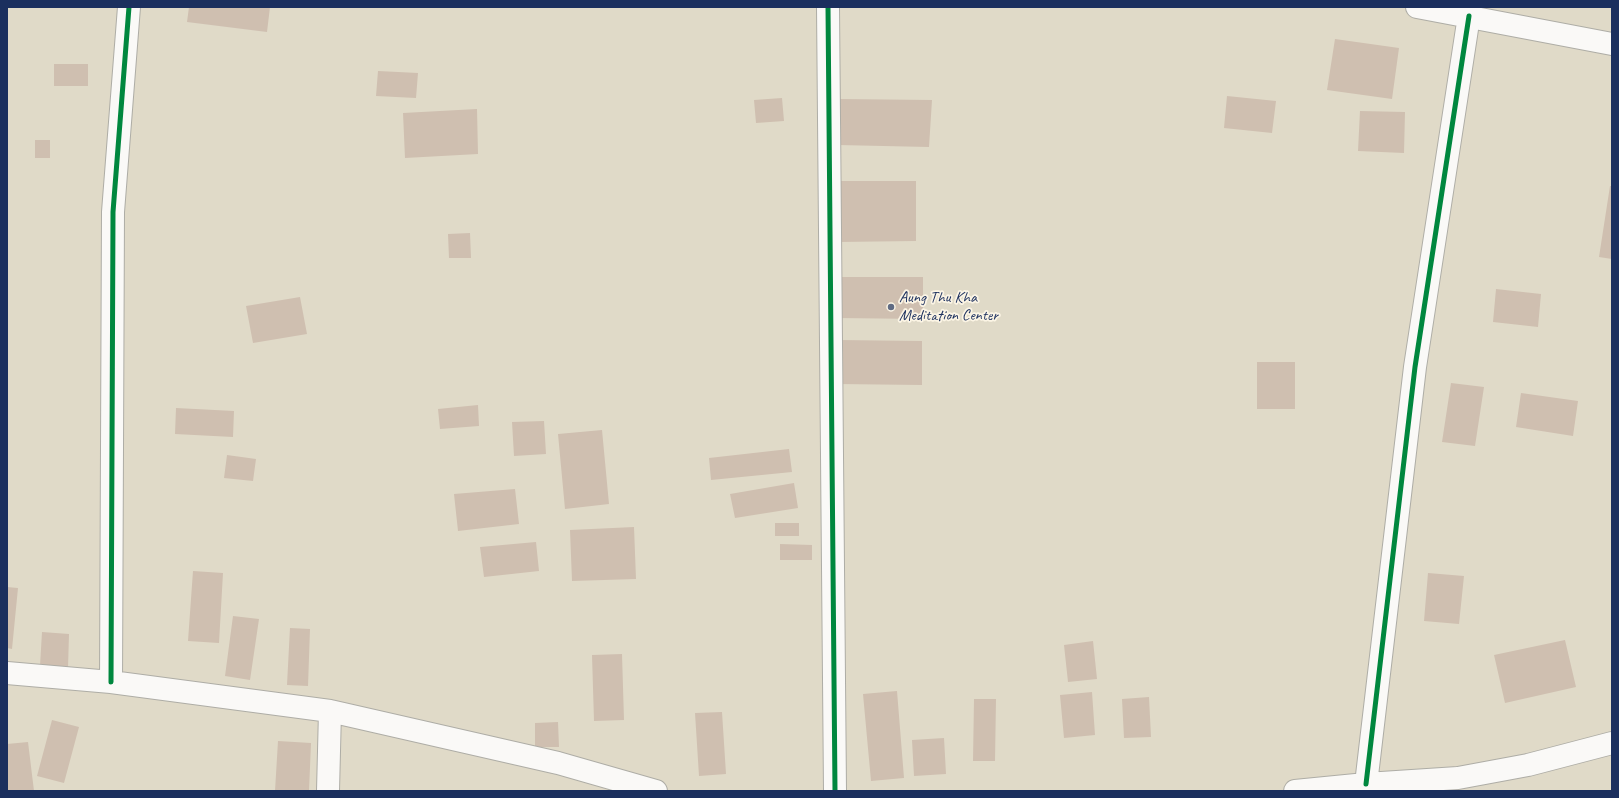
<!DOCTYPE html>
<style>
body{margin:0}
#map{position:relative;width:1619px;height:798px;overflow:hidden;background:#e0dac8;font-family:Caveat,sans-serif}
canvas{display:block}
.frame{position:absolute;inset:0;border:8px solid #1b2f5e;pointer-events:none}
</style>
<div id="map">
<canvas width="1619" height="798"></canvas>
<div class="frame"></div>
</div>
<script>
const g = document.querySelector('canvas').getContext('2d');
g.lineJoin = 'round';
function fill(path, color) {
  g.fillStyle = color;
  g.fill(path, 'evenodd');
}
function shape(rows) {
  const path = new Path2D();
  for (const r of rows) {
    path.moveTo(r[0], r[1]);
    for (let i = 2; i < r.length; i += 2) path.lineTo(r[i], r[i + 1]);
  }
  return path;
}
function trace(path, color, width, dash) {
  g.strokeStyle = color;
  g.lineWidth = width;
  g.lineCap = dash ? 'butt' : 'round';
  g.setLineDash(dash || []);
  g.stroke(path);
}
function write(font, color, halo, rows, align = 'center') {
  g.font = font + ' Caveat,sans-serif';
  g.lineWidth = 3.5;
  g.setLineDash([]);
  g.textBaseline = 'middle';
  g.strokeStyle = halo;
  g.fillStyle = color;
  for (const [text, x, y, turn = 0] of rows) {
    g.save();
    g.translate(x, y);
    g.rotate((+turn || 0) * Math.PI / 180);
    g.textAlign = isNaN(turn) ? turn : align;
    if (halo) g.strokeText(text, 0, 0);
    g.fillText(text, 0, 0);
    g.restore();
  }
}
fill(shape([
 [189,7,270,7,267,32,187,22],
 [1335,39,1399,48,1392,99,1327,90],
 [54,64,88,64,88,86,54,86],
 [378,71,418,73,416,98,376,96],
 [1227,96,1276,101,1272,133,1224,128],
 [782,98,784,121,756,123,754,100],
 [838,99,932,100,929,147,838,145],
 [477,109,478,154,405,158,403,113],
 [1360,111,1405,112,1404,153,1358,151],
 [35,140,50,140,50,158,35,158],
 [838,181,916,181,916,241,838,242],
 [1610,186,1612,186,1612,259,1599,257],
 [470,233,471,258,449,258,448,234],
 [837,277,923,277,923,319,837,318],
 [1496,289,1541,294,1538,327,1493,322],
 [300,297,307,334,253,343,246,306],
 [838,340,922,341,922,385,837,384],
 [1257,362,1295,362,1295,409,1257,409],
 [1451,383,1484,387,1475,446,1442,442],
 [1521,393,1578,401,1573,436,1516,427],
 [478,405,479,426,440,429,438,409],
 [176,408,234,411,233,437,175,434],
 [544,421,546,454,514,456,512,422],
 [602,430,609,504,565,509,558,434],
 [789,449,792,472,711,480,709,458],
 [227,455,256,459,253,481,224,478],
 [794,483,798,508,735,518,730,494],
 [515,489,519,524,458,531,454,494],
 [775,523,799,523,799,536,775,536],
 [634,527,636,579,572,581,570,530],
 [536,542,539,571,484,577,480,547],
 [780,544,812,545,812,560,780,560],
 [193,571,223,573,219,643,188,641],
 [1428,573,1464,576,1459,624,1424,621],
 [7,587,18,588,12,649,7,648],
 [233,616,259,619,250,680,225,676],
 [290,628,310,629,308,686,287,685],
 [42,632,69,634,68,668,40,666],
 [1565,640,1576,687,1505,703,1494,655],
 [1093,641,1097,679,1068,682,1064,645],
 [622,654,624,720,594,721,592,655],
 [897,691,904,778,871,781,863,694],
 [1092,692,1095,735,1064,738,1060,695],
 [1149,697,1151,737,1124,738,1122,699],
 [974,699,996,699,995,761,973,761],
 [722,712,726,774,699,776,695,713],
 [52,720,79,727,64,783,37,776],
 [558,722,559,747,535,747,535,723],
 [944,738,946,774,914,776,912,740],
 [278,741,311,743,309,791,275,791],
 [28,742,34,791,7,791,7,744]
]), '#cfbfb0');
const minor = shape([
 [828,7,835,791],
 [1417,7,1612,44],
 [7,673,111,682,330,711,558,763,656,791],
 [111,682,113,212,129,7],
 [1366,784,1415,367,1469,16],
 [328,791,330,711],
 [1295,791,1366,784,1458,778,1528,765,1612,743]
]);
trace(minor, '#aeada6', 24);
trace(minor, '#faf9f7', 22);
trace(shape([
 [828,7,835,791],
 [111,682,113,212,129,7],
 [1366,784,1415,367,1469,16]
]), '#00873e', 5);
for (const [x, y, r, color] of [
 [891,307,4,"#606b83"]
]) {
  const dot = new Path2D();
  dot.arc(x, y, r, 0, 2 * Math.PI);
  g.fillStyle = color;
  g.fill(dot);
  trace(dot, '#fcf5e5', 1.5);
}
write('16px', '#1b2f5e', '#fcf5e5', [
 ["Aung Thu Kha",899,298],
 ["Meditation Center",899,316]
], 'left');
</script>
